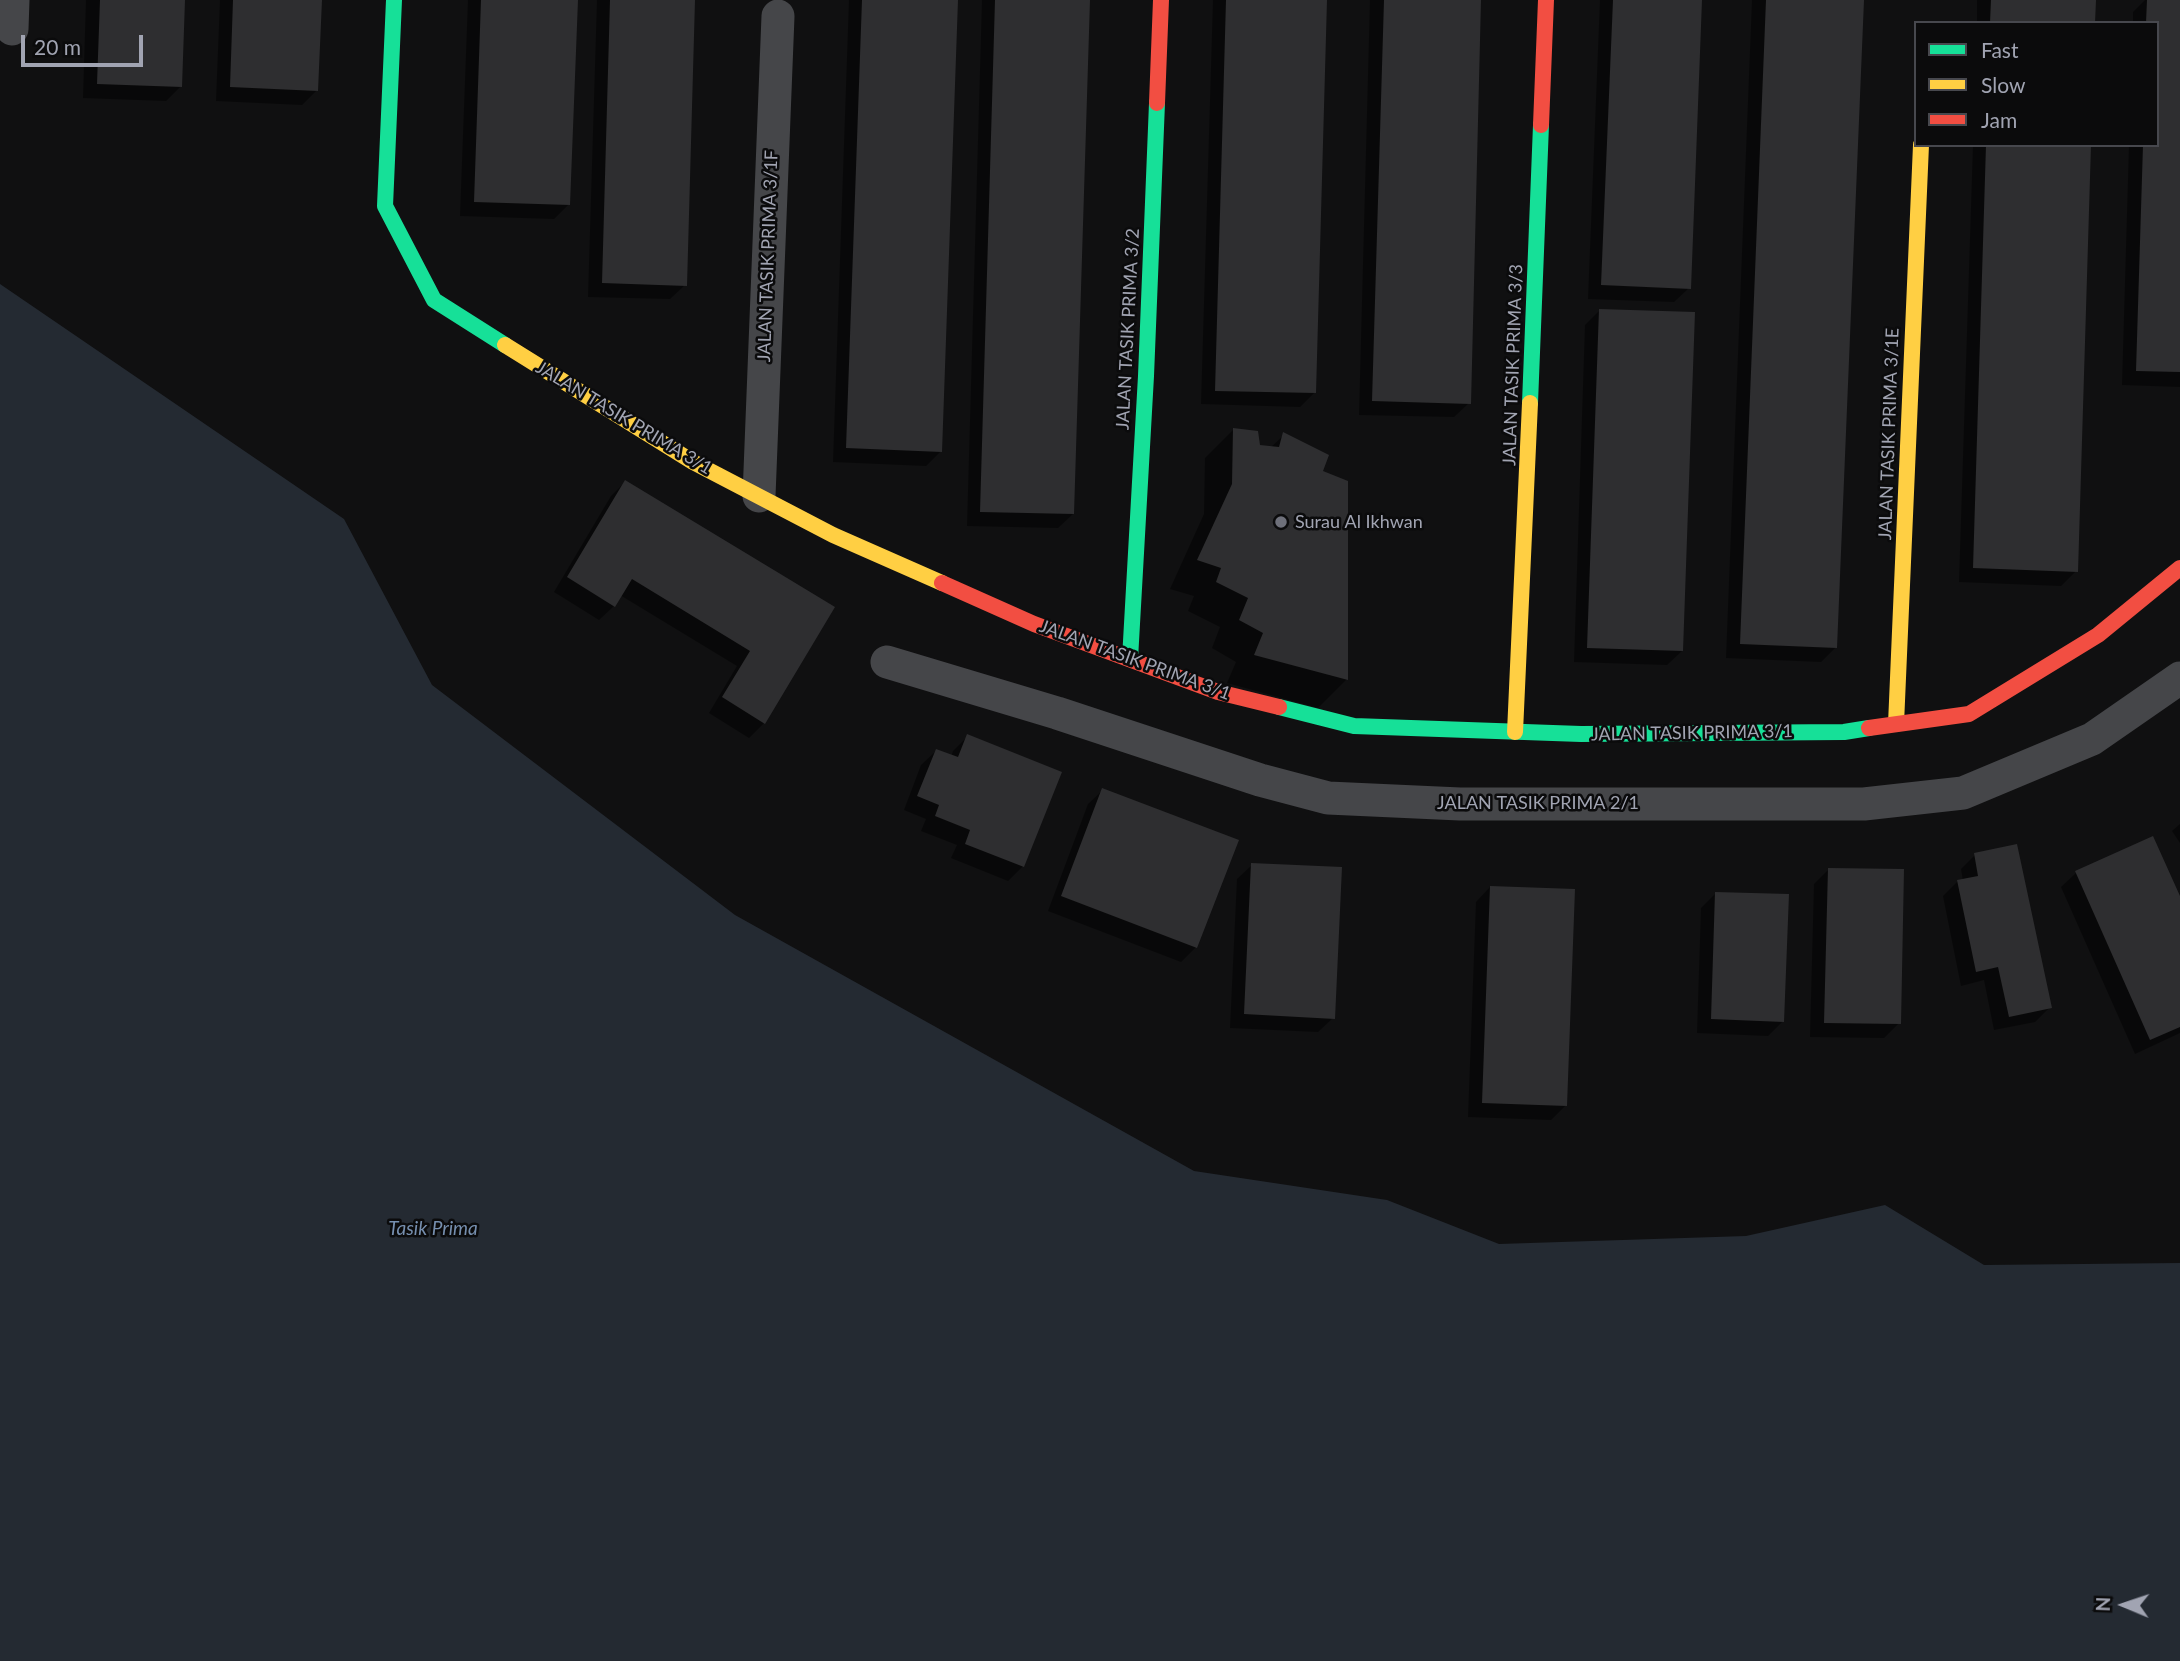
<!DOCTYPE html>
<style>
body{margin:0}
#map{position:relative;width:2180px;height:1661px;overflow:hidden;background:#101011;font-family:Lato,sans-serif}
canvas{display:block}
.legend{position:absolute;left:1914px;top:21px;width:245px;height:126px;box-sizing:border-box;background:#0b0b0c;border:2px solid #47484e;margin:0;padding:9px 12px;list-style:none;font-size:21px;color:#a1a4b2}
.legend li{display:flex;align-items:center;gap:14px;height:35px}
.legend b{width:35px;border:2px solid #47484e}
.north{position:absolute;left:2089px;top:1570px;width:70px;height:70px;-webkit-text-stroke:5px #0b0b0c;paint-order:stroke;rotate:272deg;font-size:19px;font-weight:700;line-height:28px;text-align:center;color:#a1a4b2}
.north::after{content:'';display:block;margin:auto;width:24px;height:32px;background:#a1a4b2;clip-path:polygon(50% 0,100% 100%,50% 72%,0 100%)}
.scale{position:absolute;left:21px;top:35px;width:122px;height:32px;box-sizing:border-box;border:4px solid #a1a4b2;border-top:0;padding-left:9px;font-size:21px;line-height:24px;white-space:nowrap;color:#a1a4b2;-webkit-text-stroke:5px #0b0b0c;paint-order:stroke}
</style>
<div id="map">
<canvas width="2180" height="1661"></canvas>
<ul class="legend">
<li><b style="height:9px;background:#16e098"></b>Fast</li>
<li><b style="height:9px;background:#ffcf43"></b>Slow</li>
<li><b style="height:9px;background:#f24e42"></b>Jam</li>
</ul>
<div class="north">N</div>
<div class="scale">20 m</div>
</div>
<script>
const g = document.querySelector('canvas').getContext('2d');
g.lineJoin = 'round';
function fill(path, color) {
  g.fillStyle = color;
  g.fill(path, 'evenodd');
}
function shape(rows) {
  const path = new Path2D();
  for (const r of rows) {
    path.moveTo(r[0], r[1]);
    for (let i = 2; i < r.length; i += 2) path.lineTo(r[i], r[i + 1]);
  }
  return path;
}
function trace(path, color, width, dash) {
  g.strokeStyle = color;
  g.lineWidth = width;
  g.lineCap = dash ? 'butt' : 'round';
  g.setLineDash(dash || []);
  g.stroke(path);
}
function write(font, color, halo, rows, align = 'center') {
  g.font = font + ' Lato,sans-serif';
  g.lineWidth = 5;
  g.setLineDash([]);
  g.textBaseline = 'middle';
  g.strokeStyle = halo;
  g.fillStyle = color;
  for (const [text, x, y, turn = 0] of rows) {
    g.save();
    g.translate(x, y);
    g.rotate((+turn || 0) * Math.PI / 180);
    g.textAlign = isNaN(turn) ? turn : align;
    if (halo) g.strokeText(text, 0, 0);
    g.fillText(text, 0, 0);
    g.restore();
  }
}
fill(shape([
 [0,284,344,519,432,685,735,915,1194,1171,1387,1200,1499,1244,1746,1236,1885,1205,1984,1265,2180,1263,2180,1661,0,1661]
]), '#242a32');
fill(shape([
 [86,0,183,0,181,86,166,101,83,98],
 [220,0,320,0,317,90,302,105,216,101],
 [468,0,576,0,569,204,554,219,460,216],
 [597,0,693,0,685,285,670,299,588,297],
 [849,0,957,0,941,451,926,466,833,462],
 [982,0,1088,0,1073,514,1058,528,967,526],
 [1213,0,1325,0,1315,392,1300,407,1201,404],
 [1370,0,1480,0,1469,403,1454,417,1359,415],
 [1600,0,1700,0,1689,288,1674,302,1588,299],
 [1752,0,1862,0,1836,647,1821,662,1726,658],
 [1977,0,2094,0,2093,23,1977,23],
 [2145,0,2180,0,2180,387,2122,385,2129,145,2157,145,2157,23,2133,23,2133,12],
 [1973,145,2089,145,2076,571,2061,586,1959,582],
 [1600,310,1682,651,1667,665,1574,662,1585,325],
 [1233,430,1259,446,1270,448,1284,435,1347,679,1318,708,1227,683,1236,662,1212,648,1220,627,1188,611,1194,596,1170,589,1204,514,1205,458],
 [625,482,832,608,764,723,749,738,709,713,737,666,620,595,614,606,599,620,554,592,611,496],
 [968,736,1023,866,1008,881,951,858,957,845,921,831,926,819,904,810,921,765,936,751,951,757,953,751],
 [1103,790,1196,947,1181,962,1048,911,1088,804],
 [2180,824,2180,843,2172,831],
 [2152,838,2180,900,2180,1033,2135,1054,2061,887,2076,873],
 [1975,855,2050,1007,2035,1022,1994,1030,1984,980,1961,986,1943,896,1957,882,1963,881,1961,869],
 [1252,865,1333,1018,1318,1032,1230,1028,1237,879],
 [1829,869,1899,1023,1884,1038,1810,1037,1814,884],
 [1490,887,1566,1105,1551,1120,1468,1117,1476,902],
 [1716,893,1783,1021,1768,1036,1697,1033,1701,908]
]), '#0007');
fill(shape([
 [100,0,185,0,182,87,97,84],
 [233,0,322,0,318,91,230,87],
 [481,0,578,0,570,205,474,202],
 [610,0,695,0,687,286,602,283],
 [862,0,958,0,942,452,846,448],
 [995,0,1090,0,1074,514,980,512],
 [1226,0,1327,0,1316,393,1215,391],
 [1384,0,1481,0,1471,404,1372,401],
 [1613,0,1702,0,1691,289,1601,285],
 [1766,0,1864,0,1837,648,1740,644],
 [1991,0,2096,0,2095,23,1990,23],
 [2147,0,2180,0,2180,372,2136,371,2143,145,2157,145,2157,23,2146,23],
 [1986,145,2091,145,2078,572,1973,568],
 [1599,309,1695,312,1683,651,1587,648],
 [1233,428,1258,431,1260,445,1279,447,1283,432,1329,455,1323,471,1348,481,1348,680,1254,655,1263,633,1239,620,1248,598,1216,582,1221,568,1197,560,1232,484],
 [625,480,835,607,765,724,722,697,750,651,632,579,615,607,567,577],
 [967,734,1062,772,1024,867,965,844,970,830,935,816,939,805,917,796,936,749,958,757],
 [1102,788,1239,840,1197,948,1061,896],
 [2153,836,2180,896,2180,1027,2150,1040,2075,871],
 [2017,844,2052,1008,2009,1017,1998,967,1976,972,1957,880,1978,876,1974,853],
 [1251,863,1342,867,1335,1019,1244,1014],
 [1828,868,1904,869,1901,1024,1824,1023],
 [1490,886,1575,889,1567,1106,1482,1103],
 [1715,892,1789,894,1784,1022,1711,1019]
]), '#2e2e30');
trace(shape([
 [12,29,13,0],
 [759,496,778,16],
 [887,662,1057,713,1260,780,1328,798,1460,804,1864,804,1963,793,2092,739,2180,678]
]), '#454649', 33);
trace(shape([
 [394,0,385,206,434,300,505,345],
 [1530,403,1541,125],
 [1130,659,1146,376,1157,103],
 [1279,707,1354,726,1581,734,1844,732,1869,728]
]), '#16e098', 16);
trace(shape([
 [505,345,693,462,833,535,942,583],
 [1896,724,1921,145],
 [1515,732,1530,403]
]), '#ffcf43', 16);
trace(shape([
 [1157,103,1161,0],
 [1541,125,1546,0],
 [942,583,1034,624,1218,692,1279,707],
 [1869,728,1969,714,2098,635,2180,568]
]), '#f24e42', 16);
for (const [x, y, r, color] of [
 [1281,522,7,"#6e707a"]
]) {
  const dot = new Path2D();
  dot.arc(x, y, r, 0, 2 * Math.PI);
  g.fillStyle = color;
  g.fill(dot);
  trace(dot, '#0b0b0c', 2.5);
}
write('18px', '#a1a4b2', '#0b0b0c', [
 ["JALAN TASIK PRIMA 3/1F",768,256,-88],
 ["JALAN TASIK PRIMA 3/2",1128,329,-87],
 ["JALAN TASIK PRIMA 3/3",1513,365,-88],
 ["JALAN TASIK PRIMA 3/1",624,418,31],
 ["JALAN TASIK PRIMA 3/1E",1889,434,-88],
 ["JALAN TASIK PRIMA 3/1",1135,660,20],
 ["JALAN TASIK PRIMA 3/1",1692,733,-1],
 ["JALAN TASIK PRIMA 2/1",1538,803]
]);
write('18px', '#a1a4b2', '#0b0b0c', [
 ["Surau Al Ikhwan",1295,522]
], 'left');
write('italic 19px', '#768faf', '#0b0b0c', [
 ["Tasik Prima",433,1229]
]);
</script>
